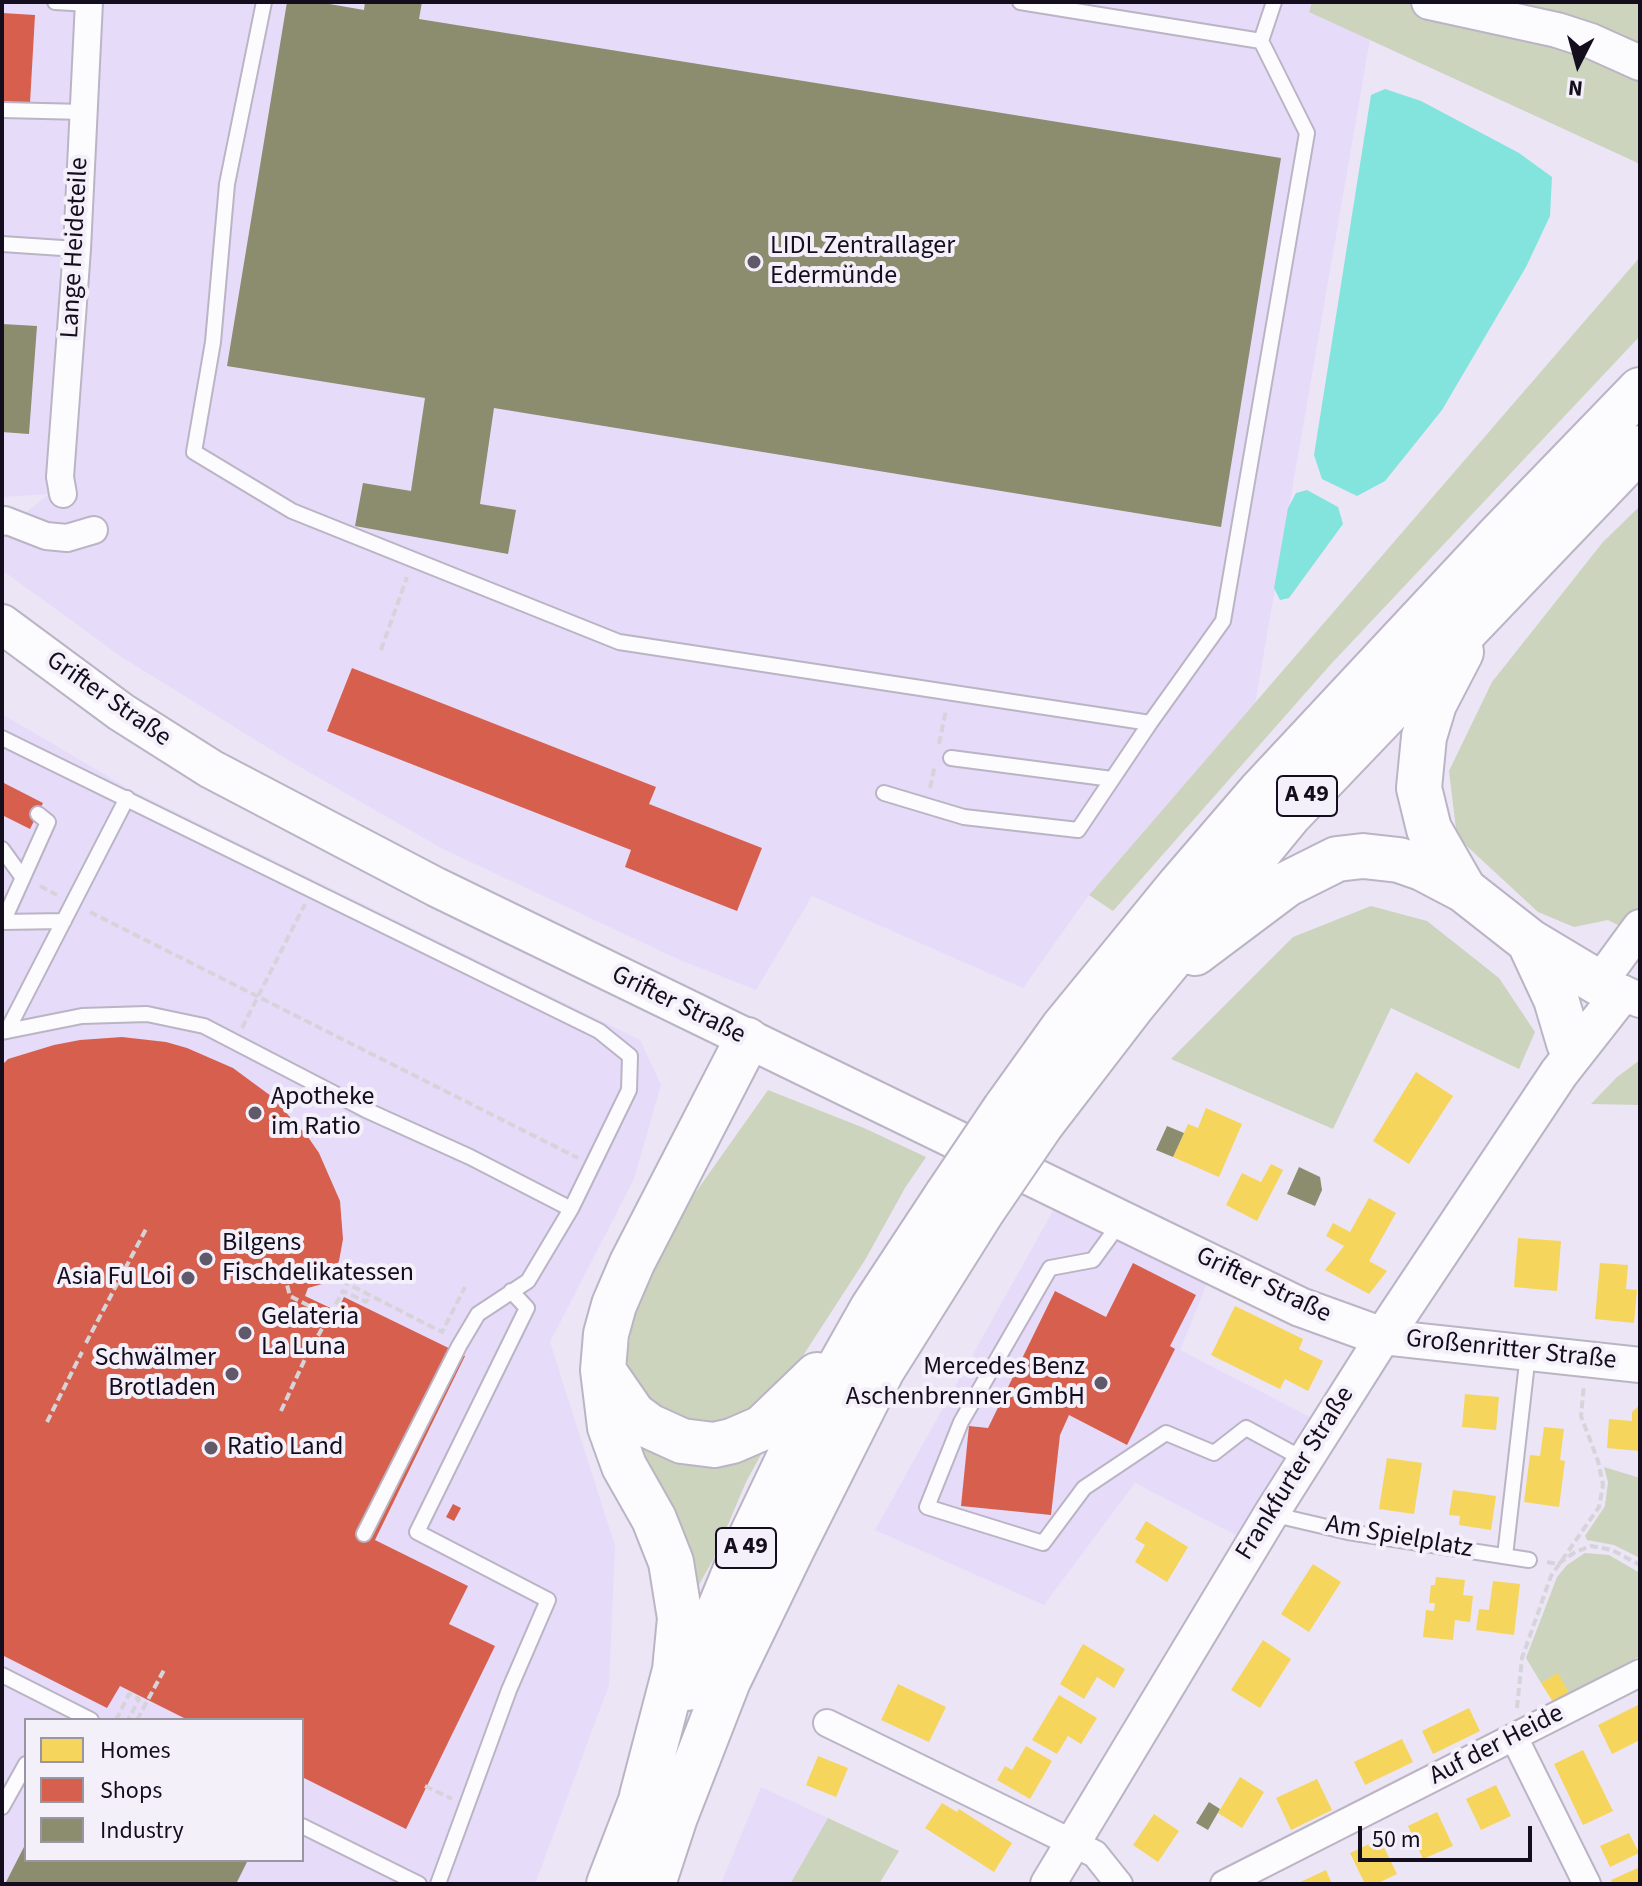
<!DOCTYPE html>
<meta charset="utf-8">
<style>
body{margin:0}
#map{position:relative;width:1642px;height:1886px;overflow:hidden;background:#ebe5f6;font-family:"Source Sans 3",sans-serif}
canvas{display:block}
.frame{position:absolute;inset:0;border:4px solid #140d1e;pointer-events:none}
.legend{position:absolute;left:24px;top:1718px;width:280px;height:144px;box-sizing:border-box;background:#f4f0fa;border:2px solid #9a95a2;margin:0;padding:10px 14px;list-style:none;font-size:24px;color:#140d1e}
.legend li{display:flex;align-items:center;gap:16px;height:40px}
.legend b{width:40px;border:2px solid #9a95a2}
.north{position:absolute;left:1538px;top:24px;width:80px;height:80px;-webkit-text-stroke:6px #f4f0fa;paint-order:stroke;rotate:186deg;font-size:22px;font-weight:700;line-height:32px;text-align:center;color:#140d1e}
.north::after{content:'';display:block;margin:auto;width:28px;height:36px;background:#140d1e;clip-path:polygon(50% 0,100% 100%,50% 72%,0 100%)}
.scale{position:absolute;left:1358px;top:1826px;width:174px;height:36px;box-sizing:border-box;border:4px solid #140d1e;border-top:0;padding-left:10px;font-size:24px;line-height:28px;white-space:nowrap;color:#140d1e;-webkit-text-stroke:6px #f4f0fa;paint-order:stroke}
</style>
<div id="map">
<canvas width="1642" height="1886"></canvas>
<div class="frame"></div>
<ul class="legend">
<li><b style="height:22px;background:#f6d55c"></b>Homes</li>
<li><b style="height:22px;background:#d6604d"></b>Shops</li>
<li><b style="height:22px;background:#8c8c6e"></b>Industry</li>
</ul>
<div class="north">N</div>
<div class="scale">50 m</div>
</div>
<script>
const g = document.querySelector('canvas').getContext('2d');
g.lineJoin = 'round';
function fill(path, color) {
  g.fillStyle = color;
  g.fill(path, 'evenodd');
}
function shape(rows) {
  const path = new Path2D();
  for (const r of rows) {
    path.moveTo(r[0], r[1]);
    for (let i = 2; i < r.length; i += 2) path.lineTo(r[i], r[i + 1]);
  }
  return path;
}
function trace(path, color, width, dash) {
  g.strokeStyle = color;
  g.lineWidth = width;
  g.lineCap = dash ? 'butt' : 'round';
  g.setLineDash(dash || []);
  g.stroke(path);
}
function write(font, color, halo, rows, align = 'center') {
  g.font = font + ' "Source Sans 3",sans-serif';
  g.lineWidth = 8;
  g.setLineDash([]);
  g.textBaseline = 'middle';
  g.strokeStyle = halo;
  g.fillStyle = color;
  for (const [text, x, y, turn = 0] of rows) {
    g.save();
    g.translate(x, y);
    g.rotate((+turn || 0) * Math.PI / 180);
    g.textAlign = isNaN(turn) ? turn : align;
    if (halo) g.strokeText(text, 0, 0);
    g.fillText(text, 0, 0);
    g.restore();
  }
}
fill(shape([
 [2,2,1312,2,1310,12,1370,39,1255,704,1089,895,1023,988,812,896,756,990,680,960,443,849,288,760,123,658,2,570,2,531,49,494,2,497],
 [2,714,129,789,640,1040,661,1085,634,1179,550,1342,615,1546,609,1685,535,1884,2,1884],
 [26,1720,302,1720,302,1860,26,1860],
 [1054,1209,1207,1283,1180,1350,1310,1417,1236,1535,1135,1483,1044,1605,875,1530],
 [761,1787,828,1818,790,1884,721,1884]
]), '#e7dbfa');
fill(shape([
 [1312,2,1640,2,1640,164,1309,12],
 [1640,257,1640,336,1331,664,1113,911,1089,895],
 [1640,506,1640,936,1608,920,1574,927,1538,912,1457,837,1449,771,1492,682,1603,542],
 [1371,906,1427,921,1499,978,1535,1032,1519,1069,1391,1008,1333,1129,1171,1059,1293,937],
 [1640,1060,1640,1105,1591,1104,1617,1077],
 [768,1090,864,1128,926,1157,905,1188,865,1260,784,1385,750,1420,706,1432,663,1419,635,1390,626,1357,636,1310,657,1247],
 [620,1428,774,1431,746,1482,713,1560,689,1602],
 [1604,1467,1640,1478,1640,1558,1614,1545,1587,1540,1585,1536,1605,1506,1608,1482],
 [1585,1553,1609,1555,1640,1573,1640,1656,1569,1693,1558,1674,1541,1683,1526,1658,1557,1577,1567,1565],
 [828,1818,899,1851,879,1884,790,1884]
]), '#cdd4bd');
fill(shape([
 [1385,89,1421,101,1519,153,1552,177,1550,216,1526,267,1442,410,1385,481,1357,496,1322,479,1314,455,1371,95],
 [1307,490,1338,507,1343,524,1289,598,1280,600,1274,588,1288,508,1296,493]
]), '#82e4dc');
fill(shape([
 [1416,1072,1453,1096,1409,1164,1373,1141],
 [1206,1108,1242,1124,1219,1177,1173,1157,1188,1124,1198,1128],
 [1271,1164,1283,1170,1257,1221,1226,1205,1242,1173,1261,1182],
 [1369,1198,1396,1213,1369,1261,1387,1271,1369,1294,1325,1270,1344,1246,1326,1236,1333,1223,1350,1232],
 [1518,1238,1561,1241,1557,1291,1514,1287],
 [1600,1263,1628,1265,1626,1289,1637,1290,1634,1323,1595,1319],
 [1235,1306,1303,1339,1299,1349,1323,1361,1308,1391,1285,1379,1280,1389,1211,1355],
 [1465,1394,1499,1397,1496,1430,1462,1427],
 [1640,1405,1640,1451,1607,1448,1609,1419,1632,1421,1632,1412],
 [1544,1427,1564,1429,1560,1460,1565,1461,1559,1507,1524,1502,1530,1455,1540,1456],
 [1387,1458,1422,1463,1414,1514,1379,1509],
 [1453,1490,1496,1496,1491,1530,1459,1525,1460,1516,1449,1515],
 [1146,1521,1188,1547,1167,1582,1135,1562,1145,1545,1135,1539],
 [1313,1564,1341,1582,1309,1632,1281,1614],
 [1436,1577,1465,1580,1463,1595,1473,1596,1470,1622,1455,1620,1453,1640,1423,1637,1426,1610,1434,1611,1435,1603,1429,1603,1431,1585,1435,1585],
 [1493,1581,1520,1584,1514,1635,1476,1630,1479,1609,1489,1610],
 [1263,1640,1291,1659,1260,1708,1231,1690],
 [1083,1644,1125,1669,1114,1688,1097,1677,1084,1699,1060,1684],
 [1558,1673,1569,1693,1553,1702,1541,1683],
 [898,1684,946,1707,929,1742,881,1720],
 [1059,1695,1097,1718,1081,1744,1068,1736,1057,1754,1032,1740],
 [1638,1705,1640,1740,1612,1754,1598,1725],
 [1469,1708,1480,1731,1433,1754,1422,1731],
 [1402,1739,1413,1762,1365,1785,1354,1762],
 [1026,1746,1052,1761,1030,1799,997,1780,1005,1766,1012,1770],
 [1583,1750,1613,1811,1583,1825,1554,1764],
 [818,1756,848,1768,836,1797,806,1785],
 [1240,1777,1264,1792,1242,1828,1218,1813],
 [1317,1779,1332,1810,1291,1830,1276,1798],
 [1496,1785,1511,1816,1481,1830,1466,1799],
 [942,1803,957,1812,959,1809,1012,1843,994,1872,925,1828],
 [1437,1812,1453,1846,1423,1859,1408,1826],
 [1154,1814,1179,1831,1158,1862,1133,1845],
 [1629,1833,1639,1853,1610,1867,1600,1846],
 [1380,1839,1397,1874,1376,1884,1365,1884,1350,1853],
 [1640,1867,1640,1884,1613,1884,1611,1880],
 [1326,1870,1332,1884,1296,1884]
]), '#f6d55c');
fill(shape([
 [2,13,35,15,30,103,2,101],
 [352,668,656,787,649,804,762,848,737,911,625,867,631,850,327,731],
 [2,782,43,803,30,829,2,815],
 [122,1037,166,1042,187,1048,233,1068,271,1096,308,1137,319,1153,340,1201,343,1239,339,1261,330,1277,322,1284,308,1288,305,1296,337,1311,344,1297,465,1356,375,1540,468,1586,449,1624,495,1646,406,1829,302,1777,302,1720,188,1720,120,1686,107,1708,2,1655,2,1065,8,1059,54,1045,80,1040],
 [1133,1263,1196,1295,1170,1346,1175,1349,1127,1445,1069,1415,1060,1435,1051,1515,961,1506,969,1426,988,1428,1055,1291,1106,1317],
 [453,1504,461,1508,454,1521,446,1517]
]), '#d6604d');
fill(shape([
 [287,2,318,2,364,10,365,2,422,2,419,19,1281,158,1221,527,494,408,480,504,516,510,508,554,355,526,363,483,411,491,425,398,227,366],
 [2,324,37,326,29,434,2,432],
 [1167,1126,1184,1133,1173,1157,1156,1150],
 [1299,1167,1320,1177,1322,1190,1315,1206,1287,1194],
 [1209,1802,1220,1809,1208,1830,1196,1823],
 [26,1843,26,1860,248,1860,236,1884,5,1884]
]), '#8c8c6e');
const service = shape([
 [55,2,89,4],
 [264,2,227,184,213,342,194,452,292,511,619,642,1150,723,1223,621,1307,133,1261,41,1274,2],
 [1020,2,1261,41],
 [2,110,84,112],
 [2,244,77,249],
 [2,738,599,1031,630,1056,629,1090,571,1209,528,1281,478,1314,459,1346,364,1534],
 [951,758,1112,779],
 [884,793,964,817,1078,830,1150,723],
 [2,849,23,878],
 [2,922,64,921],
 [3,922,48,822,38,814],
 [7,1031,127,798],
 [2,1032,82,1016,147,1014,204,1026,366,1110,470,1157,571,1209],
 [1122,1220,1093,1260,1050,1268,961,1422,927,1507,1043,1543,1084,1488,1166,1433,1214,1453,1246,1428,1305,1460],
 [1271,1514,1348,1532,1529,1560],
 [1505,1556,1528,1354],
 [2,1675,91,1720],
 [2,1807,26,1764],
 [302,1826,419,1884],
 [438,1884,509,1690,548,1600,417,1532,527,1308,511,1291]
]);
const minor = shape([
 [63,494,60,477,77,249,89,2],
 [2,522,5,520,46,536,67,538,94,530],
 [827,1723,1095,1854,1119,1884],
 [1514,1737,1587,1884],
 [1224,1884,1640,1673]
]);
const tertiary = shape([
 [1429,2,1557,30,1591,41,1640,63],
 [1640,927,1599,983,1640,1000],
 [1048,1884,1271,1514,1383,1337,1640,1365]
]);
const secondary = shape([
 [2,624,121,712,211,769,436,887,1300,1307,1383,1337,1559,1073,1621,994]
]);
const motorway = shape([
 [1461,652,1434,704,1424,737,1419,788,1429,829,1464,890],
 [1529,941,1556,999,1569,1043],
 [1195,953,1287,884,1337,859,1363,856,1399,860,1422,868,1464,890,1529,941,1599,983],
 [1005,1109,1063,1028,1180,885,1260,792,1498,537,1640,390],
 [1042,1123,1132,1006,1289,815,1640,448],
 [604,1372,633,1414,649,1426,682,1441,714,1445,732,1441,762,1428,817,1375],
 [687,1688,738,1564,793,1449,872,1309,947,1195],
 [642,1796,675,1670,680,1618,671,1562,654,1519,624,1466,610,1427,603,1370,606,1334,614,1305,632,1263,747,1040],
 [609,1884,653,1770],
 [653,1884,675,1817,728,1681,793,1547,882,1370,982,1211]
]);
trace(service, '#bab4c4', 18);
trace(minor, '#bab4c4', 30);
trace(tertiary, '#bab4c4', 38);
trace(secondary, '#bab4c4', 42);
trace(motorway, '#bab4c4', 48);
trace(shape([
 [381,650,407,577],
 [939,744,946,710],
 [930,788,935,765],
 [40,886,57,895],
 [90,912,578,1158],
 [242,1028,305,904],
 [284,1274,290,1296,329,1316],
 [342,1281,442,1332,465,1287],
 [86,1343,146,1229],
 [281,1411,305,1359,343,1291,366,1302,370,1296],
 [47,1422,82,1352],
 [1547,1562,1558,1564,1575,1552,1591,1546,1612,1550,1640,1565],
 [1517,1708,1522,1658,1551,1576,1599,1507,1603,1485,1598,1461,1581,1416,1584,1385],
 [116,1720,129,1694,139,1699,128,1720],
 [137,1720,164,1670],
 [425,1786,452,1799]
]), '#d6d4d9', 4, [8, 4]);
trace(service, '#fcfbfe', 14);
trace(minor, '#fcfbfe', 26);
trace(tertiary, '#fcfbfe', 34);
trace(secondary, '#fcfbfe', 38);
trace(motorway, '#fcfbfe', 44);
const motorwayBridge = shape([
 [947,1195,1005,1109],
 [982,1211,1042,1123]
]);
trace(motorwayBridge, '#bab4c4', 48, []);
trace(motorwayBridge, '#fcfbfe', 44);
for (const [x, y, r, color] of [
 [754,262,8,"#5f596a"],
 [255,1113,8,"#5f596a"],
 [206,1259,8,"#5f596a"],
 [188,1278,8,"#5f596a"],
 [245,1333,8,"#5f596a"],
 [232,1374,8,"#5f596a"],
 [1101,1383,8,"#5f596a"],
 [211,1448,8,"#5f596a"]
]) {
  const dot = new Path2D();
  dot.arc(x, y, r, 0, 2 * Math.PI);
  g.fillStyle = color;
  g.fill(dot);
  trace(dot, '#f4f0fa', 3);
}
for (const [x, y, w] of [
 [1307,796,60],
 [746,1548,60]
]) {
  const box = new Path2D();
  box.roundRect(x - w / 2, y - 20, w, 40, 6);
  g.fillStyle = '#f4f0fa';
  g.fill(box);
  trace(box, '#140d1e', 2);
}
write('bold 24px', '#140d1e', null, [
 ["A 49",1307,796],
 ["A 49",746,1548]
]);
write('26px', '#140d1e', '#f4f0fa', [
 ["LIDL Zentrallager",770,247],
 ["Edermünde",770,277],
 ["Apotheke",271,1098],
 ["im Ratio",271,1128],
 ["Bilgens",222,1244],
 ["Fischdelikatessen",222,1274],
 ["Asia Fu Loi",172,1278,"right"],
 ["Gelateria",261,1318],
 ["La Luna",261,1348],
 ["Schwälmer",216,1359,"right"],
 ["Brotladen",216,1389,"right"],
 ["Mercedes Benz",1085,1368,"right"],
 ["Aschenbrenner GmbH",1085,1398,"right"],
 ["Ratio Land",227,1448]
], 'left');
write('26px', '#140d1e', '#f4f0fa', [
 ["Lange Heideteile",76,248,-87],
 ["Grifter Straße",108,700,35],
 ["Grifter Straße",678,1006,26],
 ["Grifter Straße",1263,1286,25],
 ["Großenritter Straße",1511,1351,6],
 ["Frankfurter Straße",1296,1474,-58],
 ["Am Spielplatz",1399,1538,10],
 ["Auf der Heide",1497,1746,-27]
]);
</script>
